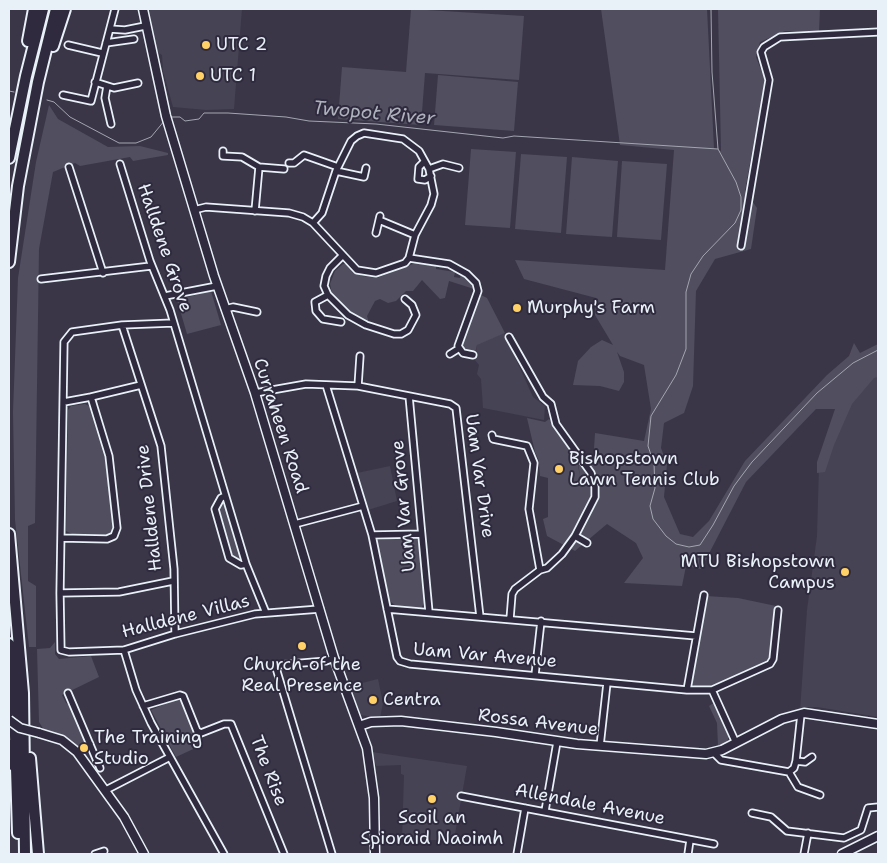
<!DOCTYPE html>
<style>
body{margin:0}
#map{position:relative;width:887px;height:863px;overflow:hidden;background:#3a3648;font-family:"Shantell Sans",sans-serif}
canvas{display:block}
.frame{position:absolute;inset:0;border:10px solid #e8f1f8;pointer-events:none}
</style>
<div id="map">
<canvas width="887" height="863"></canvas>
<div class="frame"></div>
</div>
<script>
const g = document.querySelector('canvas').getContext('2d');
g.lineJoin = 'round';
function fill(path, color) {
  g.fillStyle = color;
  g.fill(path, 'evenodd');
}
function shape(rows) {
  const path = new Path2D();
  for (const r of rows) {
    path.moveTo(r[0], r[1]);
    for (let i = 2; i < r.length; i += 2) path.lineTo(r[i], r[i + 1]);
  }
  return path;
}
function trace(path, color, width, dash) {
  g.strokeStyle = color;
  g.lineWidth = width;
  g.lineCap = dash ? 'butt' : 'round';
  g.setLineDash(dash || []);
  g.stroke(path);
}
function write(font, color, halo, rows, align = 'center') {
  g.font = font + ' "Shantell Sans",sans-serif';
  g.lineWidth = 4;
  g.setLineDash([]);
  g.textBaseline = 'middle';
  g.strokeStyle = halo;
  g.fillStyle = color;
  for (const [text, x, y, turn = 0] of rows) {
    g.save();
    g.translate(x, y);
    g.rotate((+turn || 0) * Math.PI / 180);
    g.textAlign = isNaN(turn) ? turn : align;
    if (halo) g.strokeText(text, 0, 0);
    g.fillText(text, 0, 0);
    g.restore();
  }
}
fill(shape([
 [149,9,242,9,234,109,206,110,173,107,163,71,162,55,157,52],
 [504,333,533,397,545,406,544,420,483,408,481,379,477,374,479,365,475,360,477,344],
 [878,366,878,717,817,707,806,707,800,711,807,610,817,536,819,465,843,399],
 [390,466,397,501,368,510,357,473],
 [378,679,383,703,380,718,360,715,350,686],
 [372,752,467,766,454,840,402,840,404,775,401,774,401,765,376,766]
]), '#464354');
fill(shape([
 [411,9,524,16,519,80,425,73,421,125,338,119,342,67,406,72],
 [601,9,707,9,714,148,721,151,718,9,820,9,819,32,785,31,760,42,756,57,765,80,745,191,757,208,751,249,715,259,696,291,693,386,684,413,664,423,661,448,667,464,664,497,680,534,693,537,709,521,745,461,827,375,849,356,854,343,860,353,878,344,878,377,874,378,852,404,834,445,825,472,817,473,817,462,835,409,816,409,746,482,701,569,686,566,682,586,624,583,643,558,636,543,607,524,575,551,547,536,543,519,548,517,548,478,540,476,539,461,535,452,527,418,545,422,549,419,576,453,580,477,578,461,593,464,595,433,644,441,651,409,644,365,620,356,617,352,624,372,624,382,619,391,600,386,573,385,578,361,591,347,602,340,613,345,595,315,596,298,524,279,515,260,665,270,674,150,620,145],
 [438,75,518,82,514,131,434,125],
 [49,105,58,119,108,147,140,146,168,153,168,155,133,161,130,157,80,166,75,163,53,172,39,249,35,523,28,526,28,581,36,586,36,647,29,647,15,520,13,412,18,278,36,162],
 [471,149,516,152,510,228,465,225],
 [521,154,567,157,561,233,515,229],
 [572,157,618,161,612,237,566,234],
 [622,161,667,164,661,240,617,237],
 [418,262,436,265,436,269,455,272,454,277,460,278,461,274,471,282,474,289,449,281,445,298,440,299,422,280,413,291,406,291,396,301,388,303,380,299,375,301,367,316,369,323,349,313,332,293,330,284,335,271,343,264,346,264,362,276,377,278],
 [211,291,221,325,187,334,177,300],
 [479,294,487,298,505,333,477,345,475,353,463,351,460,344],
 [85,404,89,406,105,459,113,528,112,532,108,535,72,534,66,531,68,410,71,406],
 [221,502,225,506,242,562,233,557,219,511],
 [413,537,420,541,425,601,421,609,396,606,390,601,377,540],
 [706,596,738,598,776,606,771,656,769,661,765,664,713,687,695,687,691,682],
 [55,642,55,654,59,659,91,656,99,677,62,695,66,703,72,707,85,738,85,745,80,748,54,732,44,730,39,722,37,649,50,648],
 [177,699,181,701,197,743,201,742,202,745,176,757,151,710],
 [712,704,715,704,729,736,727,742,718,746,717,723,709,706]
]), '#504e5f');
trace(shape([
 [711,9,712,72,718,149,736,182,741,197,741,210,735,223,703,256,691,274,686,292,686,349,676,375,651,416,648,446,654,464,655,488,650,506,653,519,666,536,676,544,689,547,700,545,713,525,734,486,752,462,817,393,853,363,878,350],
 [9,91,14,92],
 [47,100,54,102,70,117,119,143,136,143,151,137,165,120],
 [171,117,180,117,185,121,199,119,204,113,228,113,286,117,309,121,376,124,503,138,514,136,718,149]
]), '#a2a6b1', 1);
const street = shape([
 [110,29,125,30,145,26],
 [106,43,134,39],
 [68,45,102,53],
 [95,82,114,88,138,83],
 [107,86,105,98,111,124],
 [63,95,91,101,115,9],
 [223,151,223,156,242,157,259,167,255,211],
 [424,162,419,167,418,179,425,180,431,176],
 [289,163,294,163,304,155,338,167],
 [120,164,150,261,170,310,246,564,266,613],
 [69,167,103,273],
 [259,167,284,169],
 [429,169,443,164,459,168],
 [336,171,364,177,366,168],
 [194,210,206,207,289,213,303,217,313,223,357,270,376,273,405,263,409,258,415,235,431,205,434,194,429,169,419,151,403,139,364,133,357,136,351,141,336,171,322,213,313,223],
 [379,220,415,235],
 [376,233,380,216],
 [741,246,769,80,761,52,764,47,780,37,878,32],
 [343,255,330,268,326,276,324,286,328,295,348,315,366,325,394,334,401,334,408,330,416,315,412,305,405,299],
 [409,258,449,264,467,274,476,283,478,291,458,346,463,353,473,355],
 [41,279,151,266],
 [328,295,315,302,316,311,323,319,341,322],
 [165,296,217,286],
 [225,309,233,307,257,312],
 [173,323,122,325,72,332,64,342,60,593,61,650,69,652,124,650,175,634,255,614,320,609],
 [122,325,161,446,174,569,175,634],
 [509,337,543,397,551,404,556,424,591,473,595,487,595,497,575,536,562,554,547,568,540,570],
 [450,354,458,349],
 [326,385,372,535,397,657,400,661,410,664,687,690],
 [358,386,360,356],
 [255,393,306,384,358,386,450,404,456,408,480,617],
 [409,396,429,612],
 [91,397,141,385],
 [492,435,493,439,527,446,534,463,529,509,540,570,515,589,512,594,510,619],
 [225,496,221,498,215,509,229,558,241,565,246,564],
 [295,524,363,506],
 [372,535,421,534],
 [575,536,587,543],
 [61,538,107,539,114,536,117,528,109,456,91,397,64,402],
 [60,593,119,592,173,581],
 [704,595,687,690,712,690,770,664,773,659,778,610],
 [387,609,696,636],
 [124,650,136,690,151,723,224,854],
 [535,675,541,621],
 [712,690,736,743],
 [68,693,100,768],
 [143,706,180,695,183,696,197,731,201,733,224,724,231,724,284,854],
 [600,746,607,683],
 [77,752,90,744],
 [714,753,721,760,789,772,794,768,796,761,801,714],
 [796,761,805,762,812,757],
 [789,772,798,787,820,795],
 [106,790,170,757],
 [461,796,714,844],
 [545,811,557,742],
 [752,813,771,817,787,831,844,838,861,830,868,808,878,807],
 [95,854,104,851],
 [332,854,276,668,278,665,326,661,334,658],
 [517,854,525,808],
 [688,854,690,840],
 [804,854,808,833]
]);
const secondary = shape([
 [143,9,166,116,214,276,255,393,334,658,367,748,374,798,375,854],
 [359,726,371,722,401,721,496,732,577,744,706,754,722,750,782,719,804,713,878,724],
 [39,733,62,740,77,752,124,817,144,854],
 [842,854,878,836]
]);
const highway = shape([
 [28,41,34,9],
 [53,46,65,9],
 [9,158,26,76,43,9],
 [9,262,18,186,38,82,56,9],
 [9,534,23,693,25,854],
 [9,644,14,703,18,833],
 [30,758,38,854],
 [9,765,9,745]
]);
trace(street, '#e8f1f8', 9);
trace(secondary, '#e8f1f8', 11);
trace(highway, '#e8f1f8', 14);
trace(street, '#2f2a3d', 5.5);
trace(secondary, '#2f2a3d', 8);
trace(highway, '#2f2a3d', 10);
const secondaryBridge = shape([
 [9,720,20,728,39,733]
]);
trace(secondaryBridge, '#e8f1f8', 11, []);
trace(secondaryBridge, '#2f2a3d', 8);
for (const [x, y, r, color] of [
 [206,45,5,"#ffd166"],
 [200,76,5,"#ffd166"],
 [517,308,5,"#ffd166"],
 [559,469,5,"#ffd166"],
 [845,572,5,"#ffd166"],
 [302,646,5,"#ffd166"],
 [373,700,5,"#ffd166"],
 [84,748,5,"#ffd166"],
 [432,799,5,"#ffd166"]
]) {
  const dot = new Path2D();
  dot.arc(x, y, r, 0, 2 * Math.PI);
  g.fillStyle = color;
  g.fill(dot);
  trace(dot, '#2f2a3d', 2);
}
write('18px', '#e8f1f8', '#2f2a3d', [
 ["UTC 2",216,45],
 ["UTC 1",210,76],
 ["Murphy's Farm",527,308],
 ["Bishopstown",569,459],
 ["Lawn Tennis Club",569,480],
 ["MTU Bishopstown",835,562,"right"],
 ["Campus",835,583,"right"],
 ["Church of the",302,665,"center"],
 ["Real Presence",302,686,"center"],
 ["Centra",383,700],
 ["The Training",94,738],
 ["Studio",94,759],
 ["Scoil an",432,818,"center"],
 ["Spioraid Naoimh",432,839,"center"]
], 'left');
write('18px', '#e8f1f8', '#2f2a3d', [
 ["Halldene Grove",164,248,71],
 ["Curraheen Road",280,426,72],
 ["Uam Var Drive",479,476,82],
 ["Uam Var Grove",404,506,-95],
 ["Halldene Drive",150,508,-96],
 ["Halldene Villas",186,617,-14],
 ["Uam Var Avenue",485,656,5],
 ["Rossa Avenue",538,723,7],
 ["The Rise",268,771,69],
 ["Allendale Avenue",590,805,11]
]);
write('italic 19px', '#aeb2bd', '#2f2a3d', [
 ["Twopot River",374,114,5]
]);
</script>
